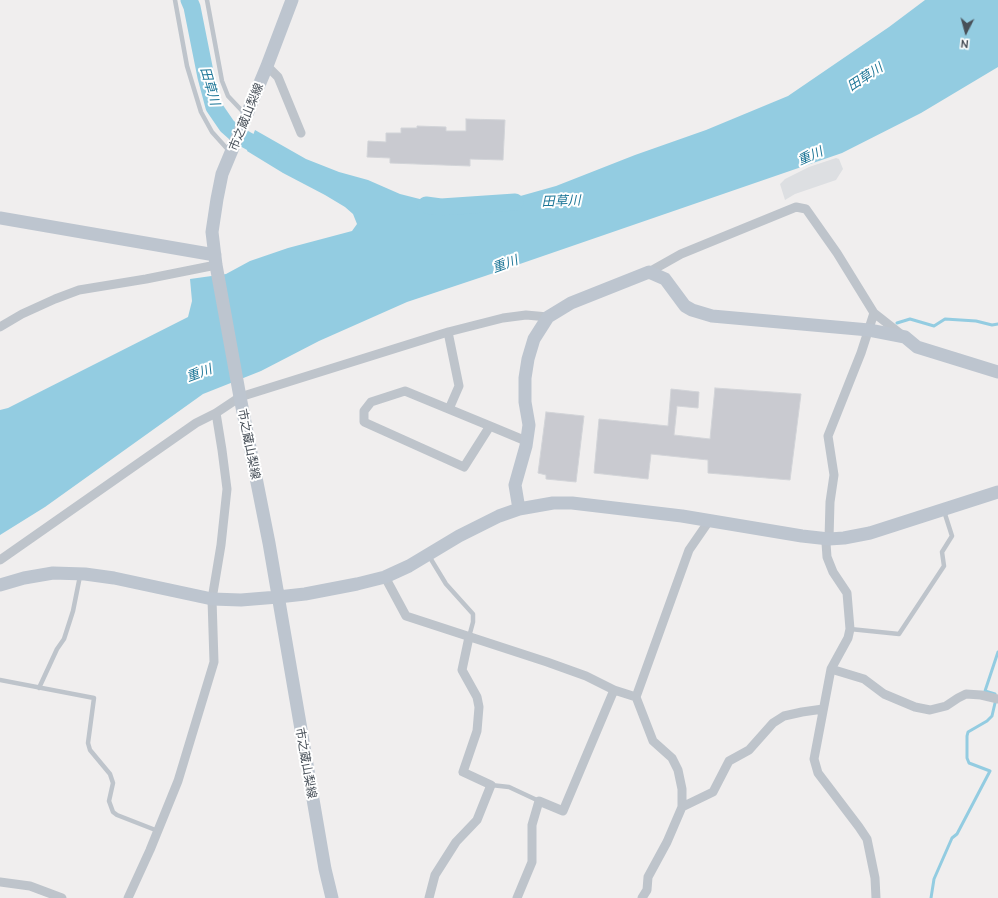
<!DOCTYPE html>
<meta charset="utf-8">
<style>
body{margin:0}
#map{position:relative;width:998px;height:898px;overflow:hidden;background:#f0eeee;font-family:Ubuntu,sans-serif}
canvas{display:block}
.north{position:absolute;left:946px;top:12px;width:40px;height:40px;-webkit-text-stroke:3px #fff;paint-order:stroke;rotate:186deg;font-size:11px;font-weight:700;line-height:16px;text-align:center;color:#485059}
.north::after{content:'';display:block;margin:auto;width:14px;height:18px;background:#485059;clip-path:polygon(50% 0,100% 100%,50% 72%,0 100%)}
</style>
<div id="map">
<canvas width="998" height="898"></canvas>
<div class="north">N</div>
</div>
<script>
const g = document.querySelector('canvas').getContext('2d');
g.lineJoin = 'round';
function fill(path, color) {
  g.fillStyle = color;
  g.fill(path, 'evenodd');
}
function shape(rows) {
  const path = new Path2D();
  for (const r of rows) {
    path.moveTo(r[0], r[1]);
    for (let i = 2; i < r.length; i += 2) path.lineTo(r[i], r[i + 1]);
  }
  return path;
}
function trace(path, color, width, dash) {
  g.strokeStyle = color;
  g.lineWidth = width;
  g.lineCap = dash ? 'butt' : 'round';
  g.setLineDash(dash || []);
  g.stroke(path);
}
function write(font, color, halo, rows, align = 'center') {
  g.font = font + ' Ubuntu,"Noto Sans JP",sans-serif';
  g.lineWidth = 4;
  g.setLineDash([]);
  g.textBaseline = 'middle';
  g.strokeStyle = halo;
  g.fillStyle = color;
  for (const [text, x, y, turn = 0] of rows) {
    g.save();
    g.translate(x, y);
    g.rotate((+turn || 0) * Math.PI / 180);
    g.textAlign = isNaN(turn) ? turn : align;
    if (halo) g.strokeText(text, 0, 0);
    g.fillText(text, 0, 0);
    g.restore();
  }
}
fill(shape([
 [836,158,839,159,843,169,836,180,795,194,785,200,780,184,785,179,809,167]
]), '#dddfe2');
fill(shape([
 [925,0,998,0,998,67,921,113,842,153,485,276,407,302,319,341,261,371,203,394,45,507,0,535,0,410,8,408,188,317,192,301,190,279,226,274,250,261,288,248,352,231,357,224,353,214,345,207,325,195,283,173,247,151,255,130,306,159,339,172,368,180,400,194,467,211,556,186,635,155,706,130,788,96,889,27]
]), '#93cce1');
trace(shape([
 [897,323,910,319,934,326,945,319,976,321,992,325,998,324],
 [995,694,985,691,998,652],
 [931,898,934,879,952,838,957,834,990,771,969,763,967,758,967,736,968,732,987,721,992,716,995,703]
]), '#93cce1', 3);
trace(shape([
 [189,0,192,7,206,77,214,107,227,126,236,134,270,153],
 [426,205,441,207,515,202]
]), '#93cce1', 17);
const building = shape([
 [466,119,505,120,503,160,470,159,470,166,390,163,390,158,367,157,368,141,386,142,386,133,401,133,401,128,417,128,417,126,446,127,446,131,466,131,466,119],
 [715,388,801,394,790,480,708,473,708,460,651,454,648,479,594,473,599,419,668,426,671,389,699,392,698,408,677,406,674,435,710,439,715,388],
 [546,412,584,416,576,482,546,479,546,475,538,473,546,412]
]);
fill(building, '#c9cad0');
trace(building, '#d2d4d8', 1);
trace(shape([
 [175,0,187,66,201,112,212,132,230,152],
 [207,0,222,81,228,96,245,114],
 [429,556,446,584,473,614,473,622,469,637],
 [850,629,899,634,944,566,942,552,952,536,944,511],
 [0,680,94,698,88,743,90,750,110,774,113,783,109,801,113,812,117,815,158,831],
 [39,688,57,649,64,639,73,611,80,576],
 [491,785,509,787,539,801]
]), '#bec4cb', 4.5);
trace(shape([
 [267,66,278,77,301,133],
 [649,272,681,254,796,207,806,209,837,253,874,313,902,335],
 [874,313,861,353,828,436,834,475,830,502,829,539,826,543,827,557,833,572,847,593,850,629,848,638,831,669,814,759,818,773,859,827,867,839,875,878,876,898],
 [0,327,22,314,55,299,79,290,146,279,216,265],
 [448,332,459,386,449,409],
 [490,426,464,467,364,422,364,411,371,402,405,391,490,426,526,441],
 [0,560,196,423,216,413,240,397,448,332,503,318,526,315,548,317],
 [385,577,406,616,547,662,586,676,614,690,636,697,653,741,672,758,678,770,682,789,682,807],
 [831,669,864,679,884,694,915,707,930,710,946,706,958,698,966,694,981,695,998,699],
 [636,697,689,550,709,521],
 [0,882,30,886,62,898],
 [128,898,150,850,178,781,214,662,212,599,221,545,227,489,222,450,216,413],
 [429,898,435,875,456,842,477,820,491,785,463,772,477,731,479,707,477,697,462,670,469,637],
 [517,898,532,862,532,825,539,801,563,811,614,690],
 [642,898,647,890,648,877,667,842,682,807,713,792,729,761,749,750,773,723,784,716,802,712,823,709]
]), '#bec4cb', 9);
trace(shape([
 [292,0,267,66,222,174,217,199,212,232,216,265,240,397,269,543,325,869,332,898],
 [0,218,215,255],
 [519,509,515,485,526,446,529,425,525,402,525,378,528,359,534,339,548,317,571,303,649,272,665,279,685,306,692,310,712,316,869,330,905,337,917,347,998,372],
 [0,585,24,578,53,573,85,574,114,578,212,599,241,600,278,597,305,594,357,584,385,577,409,566,459,536,499,516,519,509,553,503,572,503,682,516,802,536,829,539,844,538,870,533,998,492]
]), '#bdc5cf', 13);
write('12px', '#485059', '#fff', [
 ["市之蔵山梨線",246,117,-68],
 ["市之蔵山梨線",249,444,79],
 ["市之蔵山梨線",306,763,80]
]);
write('italic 13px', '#1d7697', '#fff', [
 ["田草川",865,77,-33],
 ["田草川",210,86,74],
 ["重川",810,156,-24],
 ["田草川",561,201,-2],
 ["重川",505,264,-20],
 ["重川",199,373,-20]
]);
</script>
